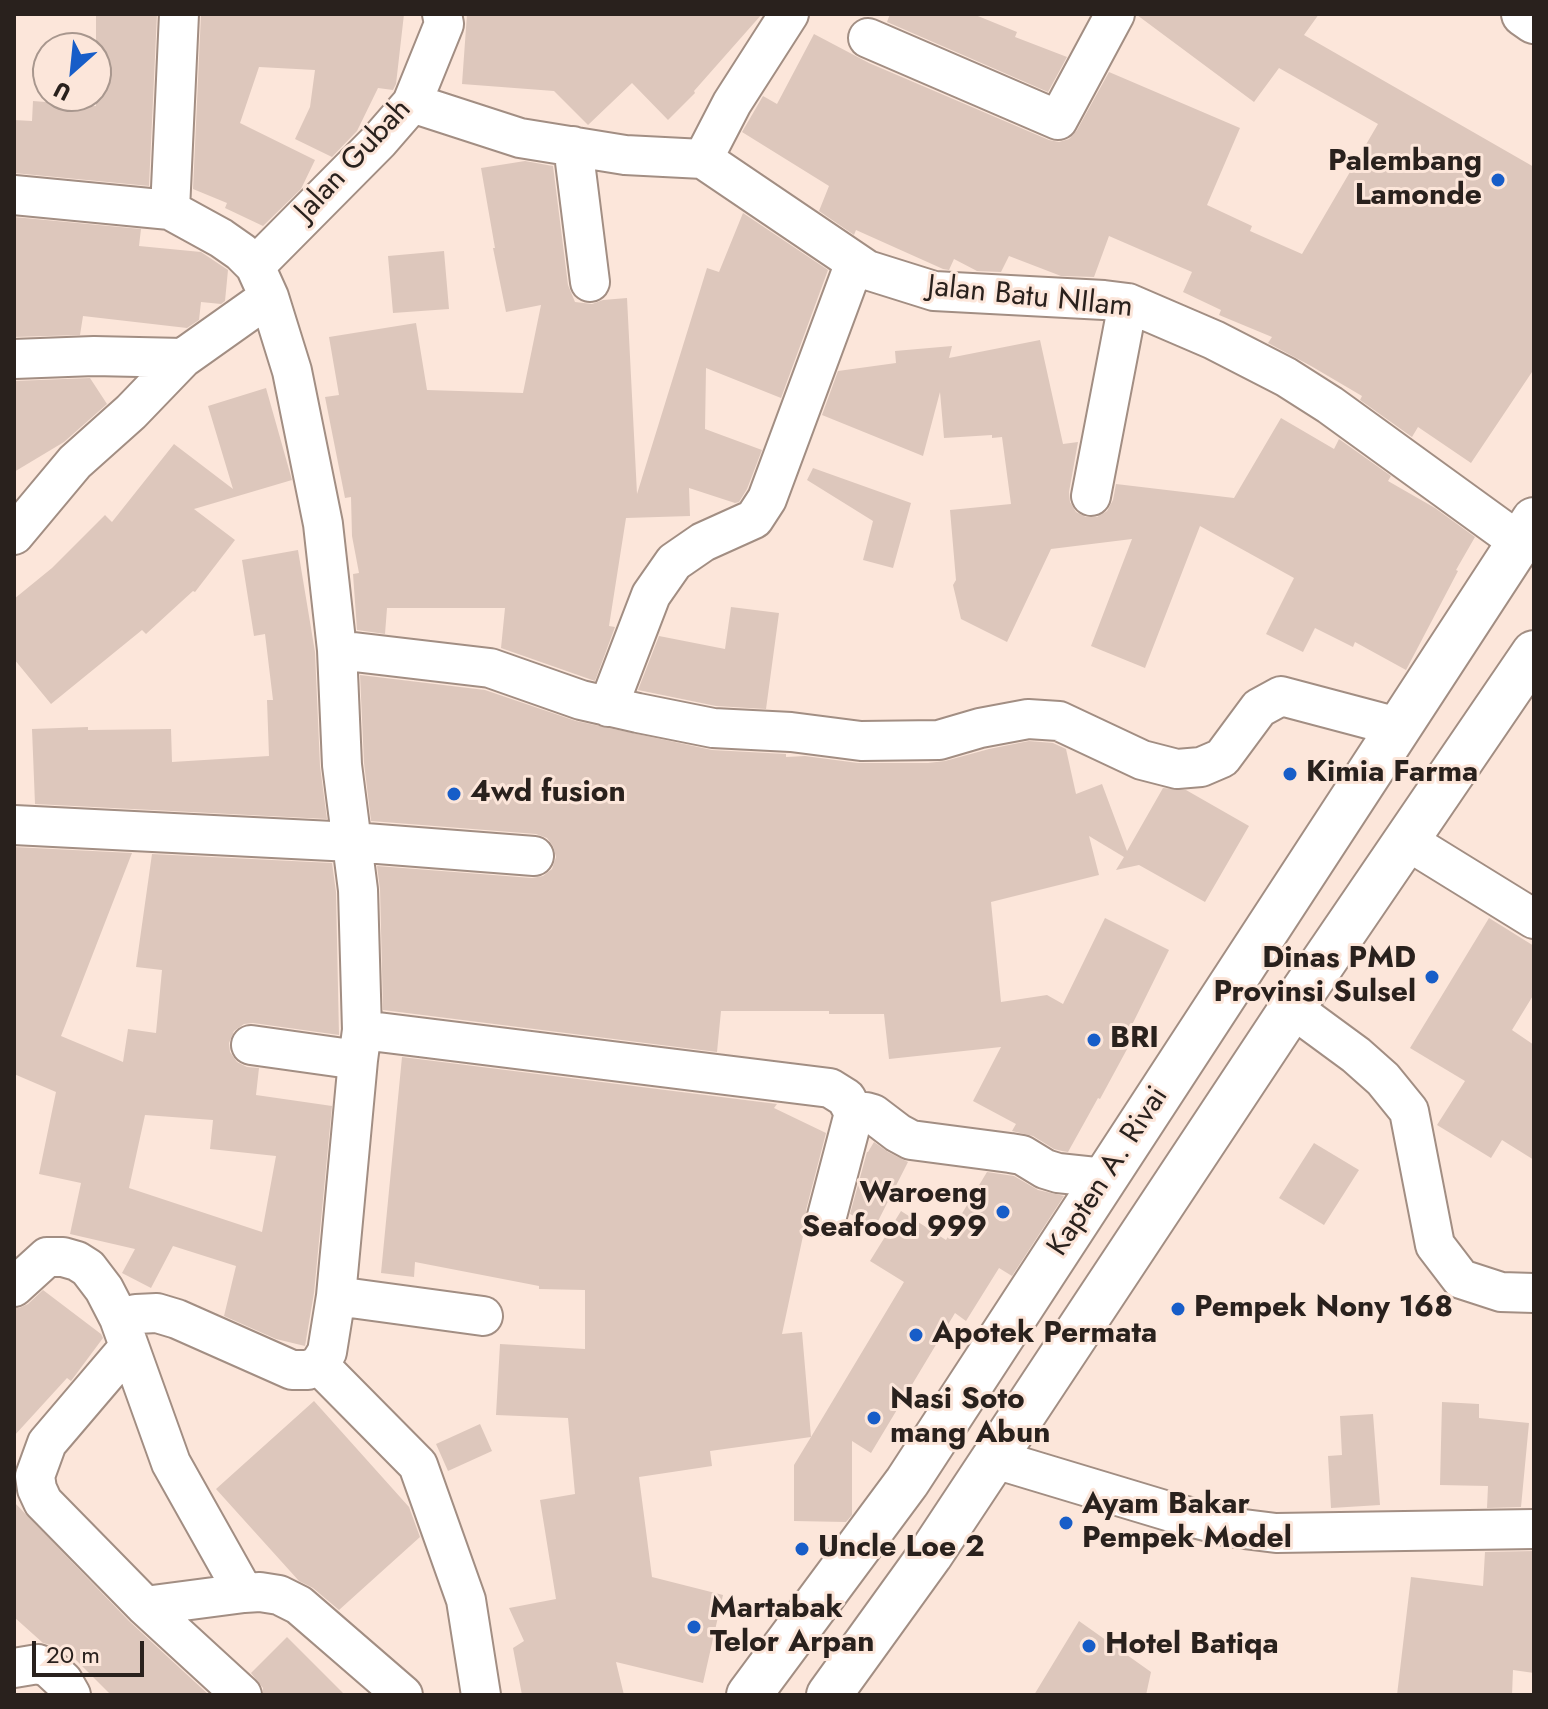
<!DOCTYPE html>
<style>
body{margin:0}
#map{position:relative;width:1548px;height:1709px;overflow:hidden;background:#fce6da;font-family:Jost,sans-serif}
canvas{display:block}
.frame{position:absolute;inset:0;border:16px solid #29211d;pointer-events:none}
.north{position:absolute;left:32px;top:32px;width:80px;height:80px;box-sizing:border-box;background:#fce6da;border:2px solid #a8978e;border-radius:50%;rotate:207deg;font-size:22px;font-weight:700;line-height:32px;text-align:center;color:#29211d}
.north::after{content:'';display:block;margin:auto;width:28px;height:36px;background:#175dc8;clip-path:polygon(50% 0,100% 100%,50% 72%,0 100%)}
.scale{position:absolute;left:32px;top:1641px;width:112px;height:36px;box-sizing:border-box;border:4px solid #29211d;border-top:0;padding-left:10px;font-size:24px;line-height:28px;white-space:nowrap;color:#29211d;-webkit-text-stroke:6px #fce6da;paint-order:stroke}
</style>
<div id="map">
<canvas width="1548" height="1709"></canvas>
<div class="frame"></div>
<div class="north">U</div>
<div class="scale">20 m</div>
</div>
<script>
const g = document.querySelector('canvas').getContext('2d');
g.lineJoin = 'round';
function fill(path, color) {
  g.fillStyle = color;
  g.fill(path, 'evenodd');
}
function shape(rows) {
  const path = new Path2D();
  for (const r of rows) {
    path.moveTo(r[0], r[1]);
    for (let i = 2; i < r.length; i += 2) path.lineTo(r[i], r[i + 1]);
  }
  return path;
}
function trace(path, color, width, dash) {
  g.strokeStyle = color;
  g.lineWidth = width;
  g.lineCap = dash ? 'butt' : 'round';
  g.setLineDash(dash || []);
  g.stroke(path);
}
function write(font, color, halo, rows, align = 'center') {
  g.font = font + ' Jost,sans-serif';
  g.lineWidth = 6;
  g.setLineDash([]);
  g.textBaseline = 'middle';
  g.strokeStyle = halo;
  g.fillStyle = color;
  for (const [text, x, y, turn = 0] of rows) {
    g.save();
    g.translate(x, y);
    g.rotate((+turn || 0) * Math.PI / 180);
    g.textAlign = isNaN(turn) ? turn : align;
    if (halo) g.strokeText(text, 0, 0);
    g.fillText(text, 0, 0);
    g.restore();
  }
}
fill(shape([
 [96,14,157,14,149,186,14,173,14,120,32,121,33,101,96,106],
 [201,14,404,14,396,84,393,90,378,88,357,131,332,157,295,139,310,107,315,70,259,67,240,123,315,160,301,189,263,226,225,208,227,203,193,189],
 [467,14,762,14,694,91,695,93,668,120,632,83,588,125,554,91,462,84],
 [890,14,973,14,1017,32,1015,37,1067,57,1048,92,887,22],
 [1319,14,1304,35,1534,167,1534,369,1471,463,1418,427,1412,437,1360,400,1362,396,1311,366,1268,343,1272,337,1219,315,1221,310,1183,292,1192,272,1109,236,1094,277,1061,276,1009,256,1001,272,977,271,954,259,949,270,943,269,856,230,854,235,819,211,829,186,742,132,763,96,777,104,814,34,869,63,1049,140,1059,142,1069,139,1077,130,1109,72,1240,128,1207,205,1252,226,1250,231,1302,254,1378,124,1279,68,1254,102,1137,15],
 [525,161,553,166,568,285,575,302,592,304,603,300,627,298,637,494,707,268,719,272,743,213,828,270,781,398,706,368,705,429,762,450,747,489,739,502,735,503,689,488,690,516,626,518,609,626,615,627,595,681,501,648,505,608,387,608,385,634,357,630,353,574,359,573,352,536,351,497,345,498,325,397,339,395,329,337,416,323,427,390,523,393,541,305,506,312,493,248,495,248,481,168],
 [14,217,141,229,139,246,201,252,228,270,225,301,221,304,201,302,199,320,187,328,83,316,80,335,14,337],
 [444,251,449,309,393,313,388,256],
 [1040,340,1063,444,1078,442,1069,492,1070,502,1076,512,1086,517,1097,517,1107,511,1113,500,1116,484,1234,498,1281,418,1334,449,1339,439,1391,476,1388,481,1435,508,1475,537,1456,570,1458,571,1406,670,1355,642,1353,647,1315,628,1303,652,1266,634,1294,578,1200,526,1145,668,1091,646,1132,539,1051,549,1007,642,961,619,953,585,956,580,950,510,1011,504,1002,437,992,438,992,435,944,438,940,392,923,456,822,415,838,371,896,363,895,351,952,346,949,358],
 [90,378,107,404,64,442,14,472,14,381],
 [266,388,292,480,194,509,235,540,195,592,193,591,146,634,142,630,51,704,14,659,14,599,52,568,105,515,112,522,174,444,233,489,208,406],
 [813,468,911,503,893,568,863,560,873,521,807,480],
 [298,550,315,652,320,766,327,819,35,804,32,729,88,727,88,730,171,729,172,762,269,756,267,700,273,700,265,634,254,636,242,560],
 [731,607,779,613,766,709,716,706,638,690,659,636,725,649],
 [360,675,485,690,576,721,712,750,786,754,786,757,805,756,858,763,928,763,945,761,989,749,1029,741,1053,743,1066,749,1076,794,1102,784,1127,851,1163,788,1186,790,1249,826,1205,902,1139,865,1116,870,1124,857,1089,836,1099,875,991,902,1001,1002,1047,995,1063,1004,1105,918,1169,950,1126,1037,1132,1040,1100,1099,1098,1098,1068,1152,1062,1151,1054,1149,1033,1136,1012,1131,1016,1124,973,1101,1001,1047,889,1059,884,1014,829,1014,829,1011,721,1011,717,1052,383,1010,380,889,377,866,532,878,543,876,552,869,556,857,553,846,547,838,536,834,371,821,364,763],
 [14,847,132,853,61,1036,123,1062,128,1029,156,1033,162,970,136,967,152,854,332,863,336,892,339,1035,253,1023,244,1024,234,1031,229,1043,230,1052,237,1062,247,1067,259,1068,256,1095,332,1106,314,1293,305,1346,276,1339,224,1316,236,1266,173,1246,151,1288,122,1273,135,1249,70,1234,81,1183,39,1174,56,1092,14,1074],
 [145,1115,213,1120,210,1149,276,1156,262,1232,129,1188],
 [1489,918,1534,946,1534,994,1512,1030,1534,1045,1534,1160,1502,1140,1491,1158,1437,1125,1465,1081,1410,1048],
 [402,1057,777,1104,774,1108,826,1133,806,1210,806,1222,782,1334,802,1332,811,1437,904,1282,870,1261,901,1211,946,1240,987,1172,1014,1176,1038,1190,1064,1196,1012,1276,999,1268,966,1321,955,1313,871,1453,852,1441,852,1515,846,1522,794,1521,794,1465,811,1437,710,1451,712,1466,639,1477,652,1577,723,1595,703,1683,616,1662,624,1695,522,1695,513,1648,524,1641,509,1608,556,1599,540,1500,575,1494,568,1418,496,1415,500,1344,585,1349,585,1290,539,1289,539,1286,415,1262,414,1277,381,1273],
 [874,1142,888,1152,908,1162,875,1227,850,1214,867,1152,868,1152],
 [1314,1143,1359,1170,1324,1225,1279,1198],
 [43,1290,101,1334,103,1338,71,1381,67,1378,14,1436,14,1308,19,1308,28,1304],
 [314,1401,409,1507,420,1537,339,1610,313,1588,299,1581,216,1489],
 [1442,1402,1479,1404,1479,1418,1529,1423,1521,1507,1487,1508,1488,1486,1440,1485],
 [1373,1414,1380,1505,1331,1508,1328,1456,1342,1455,1340,1416],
 [480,1424,492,1451,448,1471,436,1444],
 [14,1502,129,1621,209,1695,111,1695,67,1651,65,1653,57,1647,43,1643,14,1617],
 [1534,1551,1534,1673,1513,1670,1512,1695,1397,1695,1411,1577,1483,1586,1485,1552],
 [1079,1621,1151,1672,1146,1695,1034,1695],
 [287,1637,345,1695,263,1695,263,1688,251,1673]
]), '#ddc7bc');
const street = shape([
 [868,38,1058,120,1115,14],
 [412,103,520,138,625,155,703,159],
 [573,146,590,282],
 [703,159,867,270,934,291,1104,300,1128,303,1214,340,1286,377,1330,405,1519,542],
 [703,159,732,103,789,14],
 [14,195,170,210,179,14],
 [170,210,221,238,241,252,255,266],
 [14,359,94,356,183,358],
 [1091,496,1128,303],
 [14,535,75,462,131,412,183,358,269,297],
 [337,650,490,668,581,700,638,713,713,728,791,732,861,741,939,740,980,728,1028,719,1059,721,1142,760,1177,769,1201,767,1222,758,1259,708,1281,696,1398,727],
 [608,707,651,595,674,562,703,542,754,519,767,499,855,262],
 [14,825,352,842,534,856],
 [1406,840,1534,919],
 [1292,1008,1356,1055,1383,1079,1409,1111,1435,1245,1461,1279,1501,1292,1534,1293],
 [362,1030,830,1088,846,1098,854,1113,827,1216],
 [251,1045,358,1060],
 [854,1113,866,1112,873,1114,898,1133,911,1140,1010,1153,1022,1155,1045,1169,1058,1173,1105,1178],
 [14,1287,47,1257,63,1257,77,1261,88,1268,104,1289,119,1318,171,1463,244,1593],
 [336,1296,483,1316],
 [119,1318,136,1314,157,1313,177,1319,292,1370,308,1370,319,1365,327,1352,336,1296,358,1060,362,1030,358,890,342,765,337,650,323,524,292,371,269,297,255,266,379,141,412,103,444,24,442,14],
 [128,1348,47,1443,35,1476,37,1489,43,1502,145,1606,242,1695],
 [319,1365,418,1465,466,1600,481,1695],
 [995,1459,1171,1512,1228,1527,1276,1533,1534,1529],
 [145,1606,244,1593,260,1592,279,1595,299,1605,403,1695],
 [14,1668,38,1664,49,1668,63,1681,71,1695]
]);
const secondary = shape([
 [1524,14,1534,21]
]);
const primary = shape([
 [749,1695,907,1482,1534,520],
 [829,1695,930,1555,1292,1008,1534,653]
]);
trace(street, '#a28e83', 42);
trace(secondary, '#a28e83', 48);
trace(primary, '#a28e83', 48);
trace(street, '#fff', 38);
trace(secondary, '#fff', 44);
trace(primary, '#fff', 44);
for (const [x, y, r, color] of [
 [1498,180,8,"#175dc8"],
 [1290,774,8,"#175dc8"],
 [454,794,8,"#175dc8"],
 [1432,977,8,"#175dc8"],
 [1094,1040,8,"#175dc8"],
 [1003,1212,8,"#175dc8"],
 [1178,1309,8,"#175dc8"],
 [916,1335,8,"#175dc8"],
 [874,1418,8,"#175dc8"],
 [1066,1523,8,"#175dc8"],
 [802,1549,8,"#175dc8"],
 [694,1627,8,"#175dc8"],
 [1089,1646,8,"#175dc8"]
]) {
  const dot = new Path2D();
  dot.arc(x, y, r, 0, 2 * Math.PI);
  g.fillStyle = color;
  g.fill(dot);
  trace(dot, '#fce6da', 3);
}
write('30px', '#29211d', '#fce6da', [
 ["Jalan Gubah",354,161,-47],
 ["Jalan Batu NIlam",1030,298,6],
 ["Kapten A. Rivai",1109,1172,-57]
]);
write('bold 30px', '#29211d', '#fce6da', [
 ["Palembang",1482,163,"right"],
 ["Lamonde",1482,197,"right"],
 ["Kimia Farma",1306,774],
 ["4wd fusion",470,794],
 ["Dinas PMD",1416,960,"right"],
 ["Provinsi Sulsel",1416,994,"right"],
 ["BRI",1110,1040],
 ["Waroeng",987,1195,"right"],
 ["Seafood 999",987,1229,"right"],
 ["Pempek Nony 168",1194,1309],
 ["Apotek Permata",932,1335],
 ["Nasi Soto",890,1401],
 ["mang Abun",890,1435],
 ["Ayam Bakar",1082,1506],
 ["Pempek Model",1082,1540],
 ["Uncle Loe 2",818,1549],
 ["Martabak",710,1610],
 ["Telor Arpan",710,1644],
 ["Hotel Batiqa",1105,1646]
], 'left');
</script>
